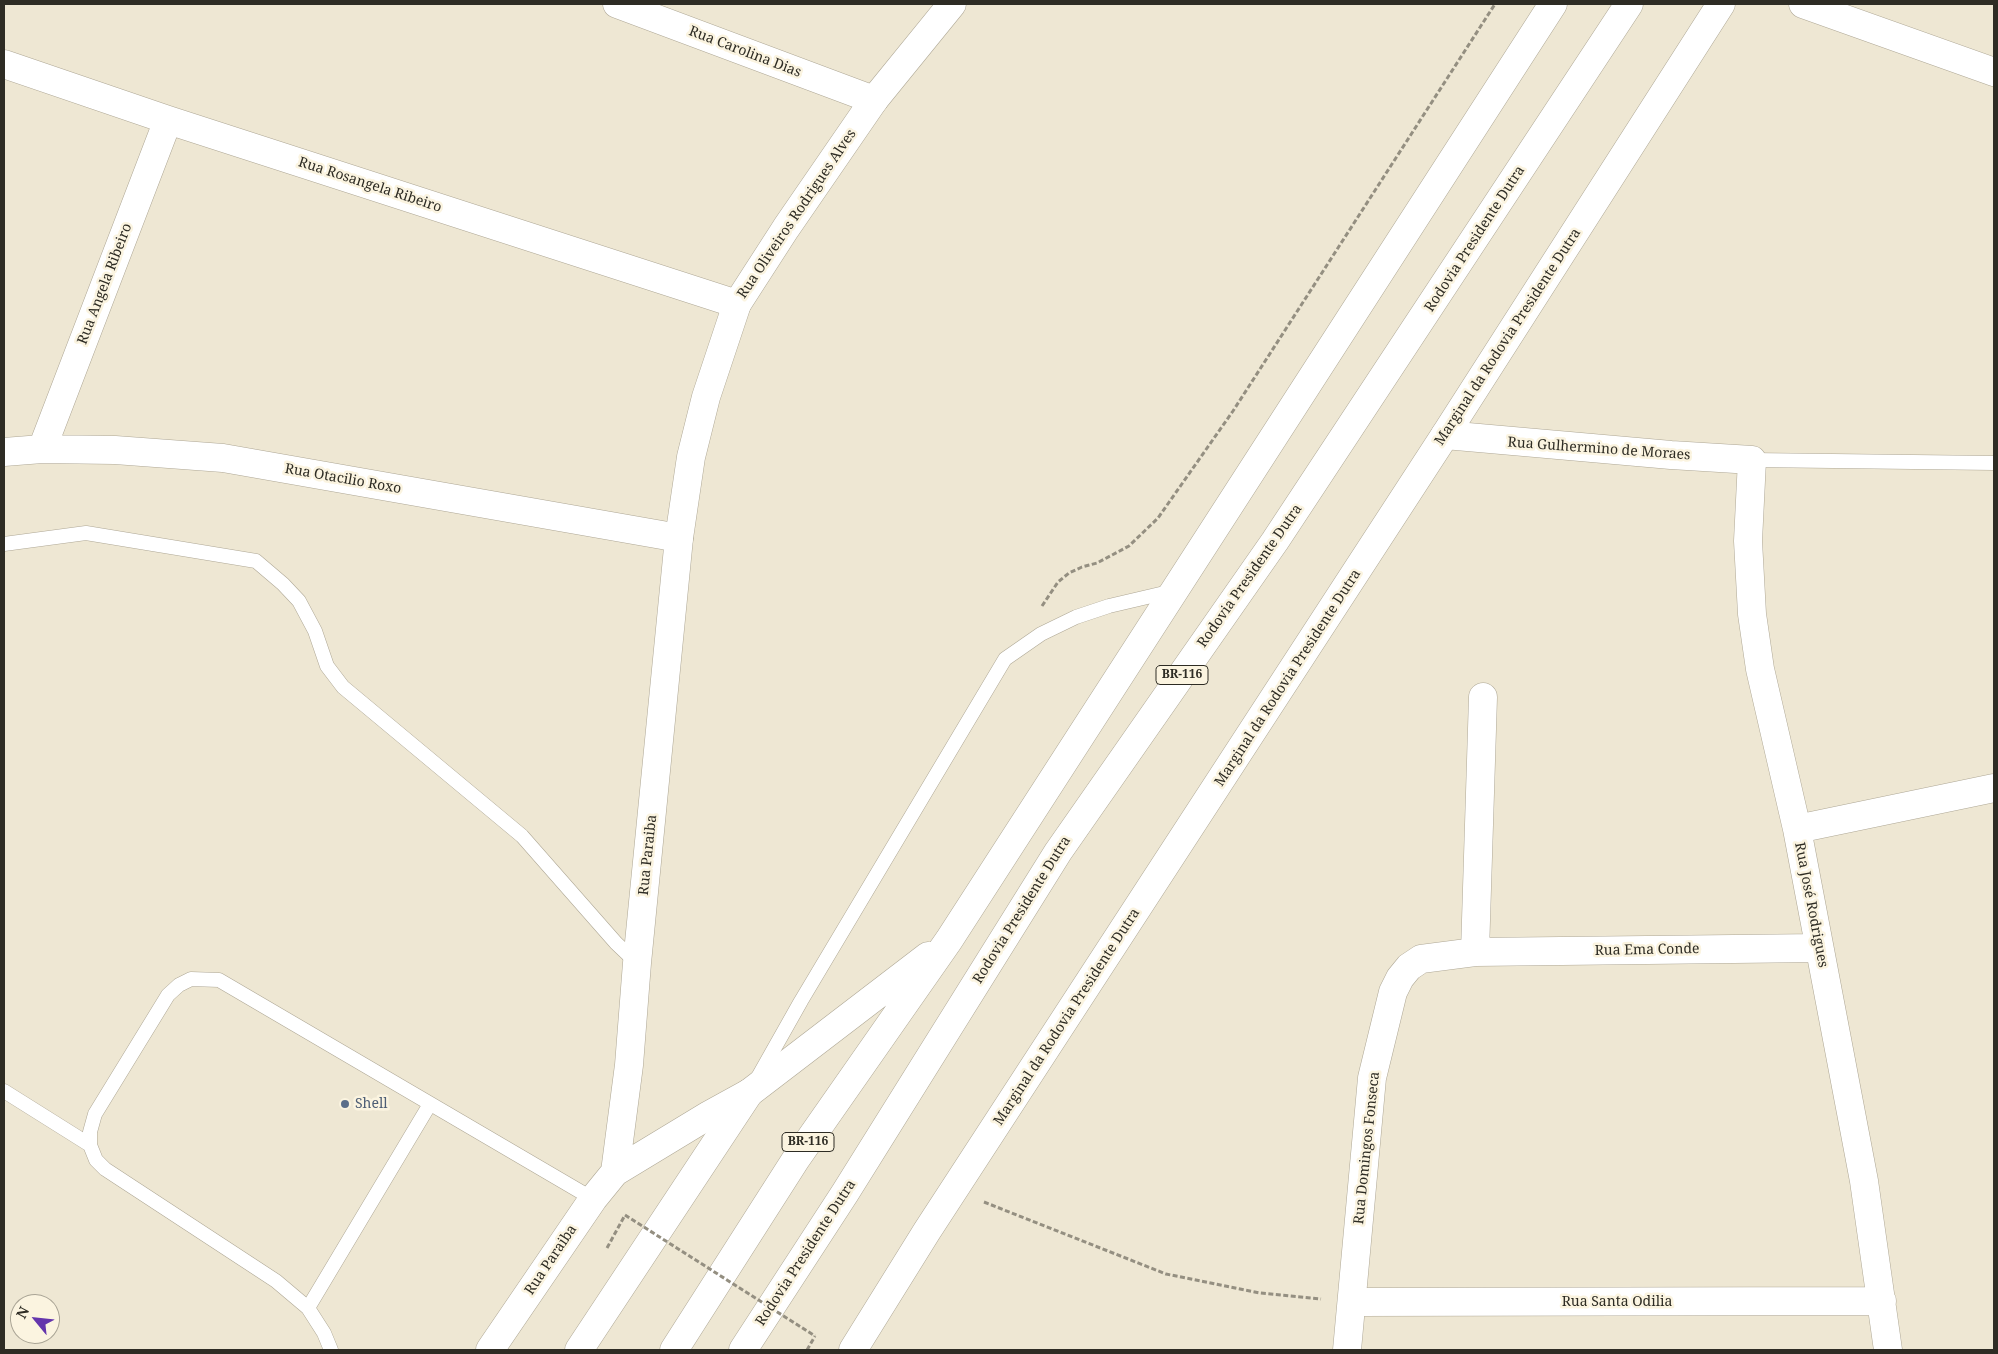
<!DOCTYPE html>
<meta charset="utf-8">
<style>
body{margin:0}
#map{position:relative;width:1998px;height:1354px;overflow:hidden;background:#eee7d3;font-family:"Noto Serif",serif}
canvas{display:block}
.frame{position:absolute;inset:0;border:5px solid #2e2c24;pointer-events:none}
.north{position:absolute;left:10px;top:1294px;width:50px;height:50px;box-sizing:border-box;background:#fbf4e0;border:1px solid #a9a495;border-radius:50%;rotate:298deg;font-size:14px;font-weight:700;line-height:20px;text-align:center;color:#2e2c24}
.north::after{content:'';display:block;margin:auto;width:18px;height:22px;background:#6435ac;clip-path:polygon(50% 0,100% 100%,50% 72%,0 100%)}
</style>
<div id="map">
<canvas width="1998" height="1354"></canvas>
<div class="frame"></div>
<div class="north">N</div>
</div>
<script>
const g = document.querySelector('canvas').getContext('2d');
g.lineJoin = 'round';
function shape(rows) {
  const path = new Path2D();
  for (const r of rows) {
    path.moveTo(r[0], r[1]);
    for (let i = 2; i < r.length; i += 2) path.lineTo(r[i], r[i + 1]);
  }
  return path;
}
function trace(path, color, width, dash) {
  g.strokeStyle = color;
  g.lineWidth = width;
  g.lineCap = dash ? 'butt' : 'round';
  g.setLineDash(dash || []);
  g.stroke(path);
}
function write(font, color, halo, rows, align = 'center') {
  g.font = font + ' "Noto Serif",serif';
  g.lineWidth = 5;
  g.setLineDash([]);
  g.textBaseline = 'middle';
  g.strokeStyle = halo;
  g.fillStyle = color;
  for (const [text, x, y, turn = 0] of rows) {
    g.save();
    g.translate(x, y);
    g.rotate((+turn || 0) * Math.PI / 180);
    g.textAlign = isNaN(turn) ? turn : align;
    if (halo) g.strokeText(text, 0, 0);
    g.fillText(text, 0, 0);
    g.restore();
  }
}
const service = shape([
 [1752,460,1994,463],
 [4,544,86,533,256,561,283,584,299,601,315,631,327,666,343,687,522,836,616,943,637,963],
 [757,1079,801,1001,1005,659,1041,634,1076,617,1109,606,1173,591],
 [4,1091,90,1145],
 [308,1308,430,1104],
 [331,1350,324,1333,308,1308,276,1281,105,1169,96,1160,90,1145,90,1132,95,1114,168,995,179,985,191,979,219,980,593,1199]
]);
const minor = shape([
 [617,4,874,100],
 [1803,4,1994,72],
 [4,64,168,120,737,304],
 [1445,435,1671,455,1752,460,1748,541,1752,614,1760,669,1797,829,1864,1181,1888,1350],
 [42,449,168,120],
 [4,452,42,449,115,450,223,458,679,538],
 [1797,829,1994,788],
 [1475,952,1483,697],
 [1353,1302,1882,1301],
 [1347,1350,1372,1078,1393,992,1400,978,1409,967,1421,959,1475,952,1819,948]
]);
const tertiary = shape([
 [853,1350,927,1231,1445,435,1721,4]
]);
const secondary = shape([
 [615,1172,629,1065,637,963,679,538,691,457,706,397,737,304,786,228,874,100,952,4],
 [490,1350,593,1199,615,1172,709,1115,749,1093]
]);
const motorway = shape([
 [579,1350,749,1093,928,956],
 [674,1350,796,1159,949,940,1553,4],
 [743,1350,845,1193,1058,852,1275,541,1629,4]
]);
trace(service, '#aea795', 15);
trace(minor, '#aea795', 29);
trace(tertiary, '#aea795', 29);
trace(secondary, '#aea795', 29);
trace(motorway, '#aea795', 29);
trace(shape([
 [1042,606,1058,582,1069,573,1082,567,1097,563,1129,546,1158,518,1233,411,1495,4],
 [984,1202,1166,1274,1260,1293,1321,1299],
 [607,1248,625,1215],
 [807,1350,815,1336]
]), '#948f81', 3, [5, 2.5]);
trace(service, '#fff', 14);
trace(minor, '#fff', 28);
trace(tertiary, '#fff', 28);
trace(secondary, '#fff', 28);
trace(motorway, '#fff', 28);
trace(shape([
 [625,1215,815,1336]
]), '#948f81', 3, [5, 2.5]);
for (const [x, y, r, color] of [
 [345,1104,5,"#5c6f8a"]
]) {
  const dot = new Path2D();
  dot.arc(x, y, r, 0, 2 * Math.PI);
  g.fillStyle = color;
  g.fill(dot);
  trace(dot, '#fbf4e0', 2);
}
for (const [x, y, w] of [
 [1182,675,52],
 [808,1142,52]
]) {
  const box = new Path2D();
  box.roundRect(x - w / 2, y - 9.5, w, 19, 4);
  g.fillStyle = '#fbf4e0';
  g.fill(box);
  trace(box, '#2e2c24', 1);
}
write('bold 12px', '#2e2c24', null, [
 ["BR-116",1182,675],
 ["BR-116",808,1142]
]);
write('14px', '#2e2c24', '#fbf4e0', [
 ["Rua Carolina Dias",745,52,21],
 ["Rua Rosangela Ribeiro",370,185,18],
 ["Rua Oliveiros Rodrigues Alves",797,214,-56],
 ["Rodovia Presidente Dutra",1475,239,-57],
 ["Rua Angela Ribeiro",105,284,-69],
 ["Marginal da Rodovia Presidente Dutra",1508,337,-57],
 ["Rua Gulhermino de Moraes",1599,449,4],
 ["Rua Otacilio Roxo",343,479,10],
 ["Rodovia Presidente Dutra",1250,576,-55],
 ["Marginal da Rodovia Presidente Dutra",1288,678,-57],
 ["Rua Paraiba",648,855,-84],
 ["Rua José Rodrigues",1811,905,79],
 ["Rodovia Presidente Dutra",1022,910,-58],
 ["Rua Ema Conde",1647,950,-1],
 ["Marginal da Rodovia Presidente Dutra",1067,1017,-57],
 ["Rua Domingos Fonseca",1367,1148,-84],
 ["Rodovia Presidente Dutra",806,1253,-57],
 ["Rua Paraiba",551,1260,-56],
 ["Rua Santa Odilia",1617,1302]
]);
write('14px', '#4e5e75', '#fbf4e0', [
 ["Shell",355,1104]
], 'left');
</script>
